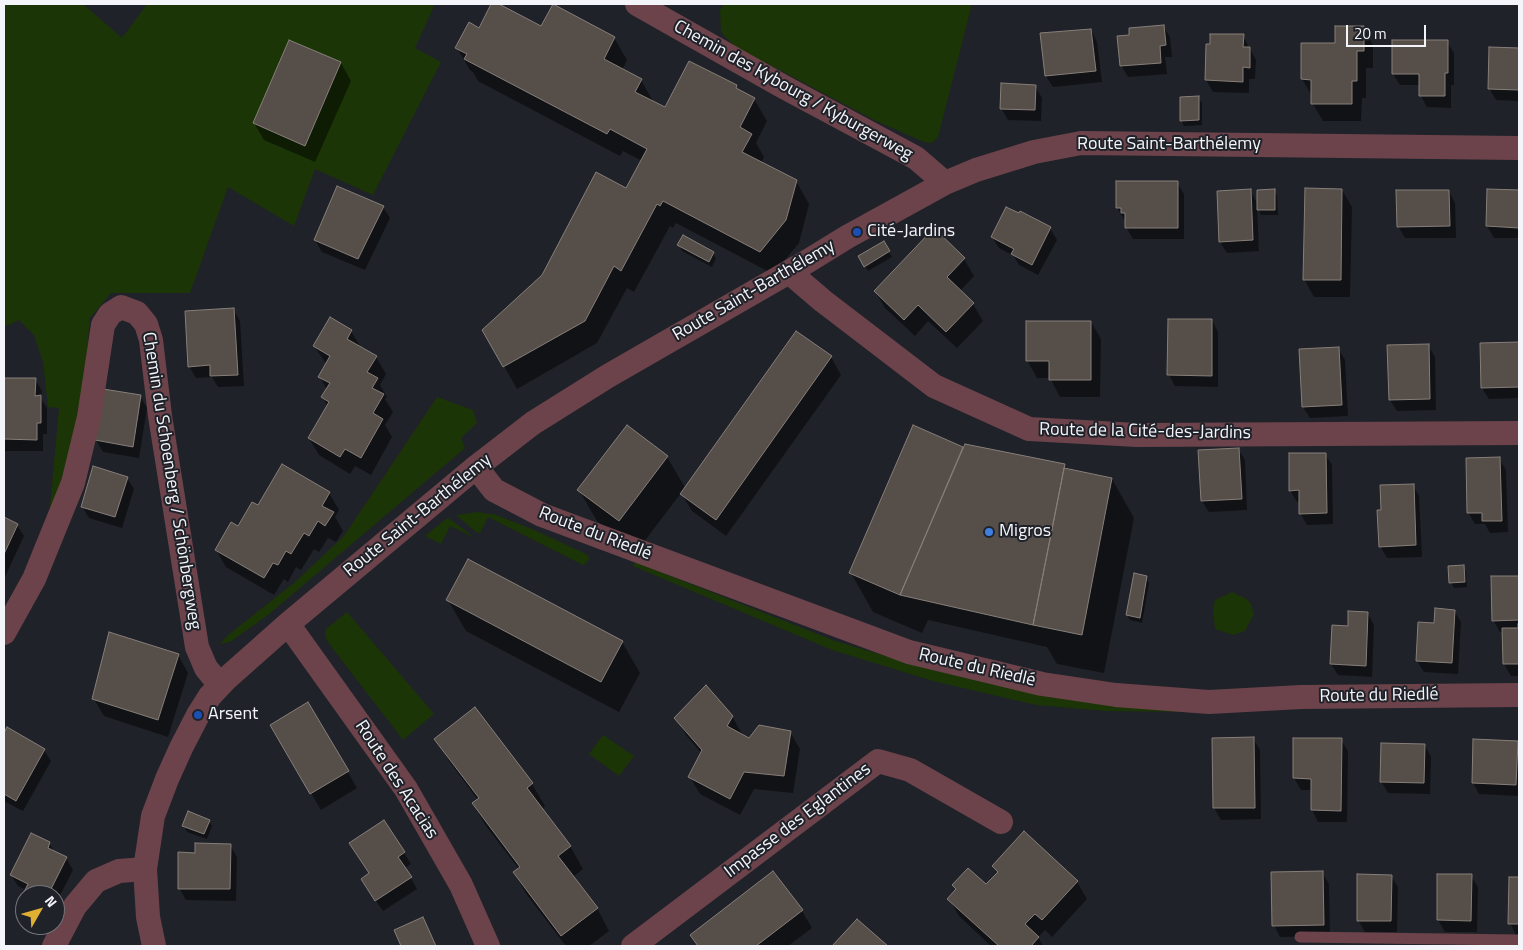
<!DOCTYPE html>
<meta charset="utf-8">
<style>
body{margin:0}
#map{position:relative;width:1523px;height:950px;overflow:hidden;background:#1f2229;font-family:"Titillium Web",sans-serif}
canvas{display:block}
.frame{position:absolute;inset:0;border:5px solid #f3f5fa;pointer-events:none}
.north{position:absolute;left:15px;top:885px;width:50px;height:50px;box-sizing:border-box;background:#1f2229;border:1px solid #74767d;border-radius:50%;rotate:52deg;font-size:14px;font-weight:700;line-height:20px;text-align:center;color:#f3f5fa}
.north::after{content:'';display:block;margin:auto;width:18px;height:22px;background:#e0b034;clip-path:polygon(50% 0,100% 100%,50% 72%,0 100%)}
.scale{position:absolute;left:1346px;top:25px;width:80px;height:22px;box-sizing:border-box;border:2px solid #f3f5fa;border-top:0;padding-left:6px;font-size:15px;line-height:18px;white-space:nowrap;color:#f3f5fa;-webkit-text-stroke:4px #1f2229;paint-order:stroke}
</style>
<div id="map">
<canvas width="1523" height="950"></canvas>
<div class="frame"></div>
<div class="north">N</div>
<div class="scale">20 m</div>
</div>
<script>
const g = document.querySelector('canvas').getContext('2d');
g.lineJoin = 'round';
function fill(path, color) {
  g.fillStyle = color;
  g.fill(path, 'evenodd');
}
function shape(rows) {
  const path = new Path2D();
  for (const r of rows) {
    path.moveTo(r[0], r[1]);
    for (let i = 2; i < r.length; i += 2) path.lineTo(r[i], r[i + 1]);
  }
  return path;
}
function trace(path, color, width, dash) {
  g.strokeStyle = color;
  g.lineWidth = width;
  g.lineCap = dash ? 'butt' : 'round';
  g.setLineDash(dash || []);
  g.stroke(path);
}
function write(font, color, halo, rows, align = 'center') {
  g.font = font + ' "Titillium Web",sans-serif';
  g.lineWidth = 4;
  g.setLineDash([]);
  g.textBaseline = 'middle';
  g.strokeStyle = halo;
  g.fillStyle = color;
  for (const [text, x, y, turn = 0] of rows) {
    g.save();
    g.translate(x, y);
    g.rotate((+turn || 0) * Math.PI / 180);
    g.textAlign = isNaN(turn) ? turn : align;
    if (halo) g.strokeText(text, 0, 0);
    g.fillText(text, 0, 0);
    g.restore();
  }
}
fill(shape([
 [4,4,83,4,122,38,147,4,435,4,415,48,441,62,373,195,315,169,294,226,228,187,190,293,111,293,90,318,82,406,68,470,49,517,59,408,48,407,43,362,34,335,19,320,4,327],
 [724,4,972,4,938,137,932,143,924,142,876,121,734,46,721,32,720,10],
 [437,397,473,410,477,423,461,438,465,448,268,615,230,642,220,644,228,635,294,583,344,536],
 [478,512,496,515,534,530,586,554,589,557,588,562,583,565,488,517,480,533,476,532,456,515],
 [446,519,450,519,475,538,450,526,441,544,425,536],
 [635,562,835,641,936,671,1038,693,1193,712,1106,711,1036,705,933,681,832,650,633,566],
 [1232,592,1245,598,1250,602,1254,614,1245,631,1233,635,1215,629,1213,609,1215,600],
 [347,612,434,714,403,740,327,641,325,635,326,629],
 [603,735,634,756,619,776,589,754]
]), '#1c3507');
fill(shape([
 [493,4,496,4,542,28,614,38,627,60,622,70,641,80,654,103,665,109,736,86,738,91,754,99,767,121,756,143,764,157,761,163,796,181,809,204,799,243,773,274,676,223,673,228,670,226,634,292,627,288,597,343,517,389,504,366,543,276,627,190,642,161,623,151,620,156,478,81,473,72,470,70,457,48,479,30],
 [1163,26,1170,37,1172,57,1165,57,1167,74,1128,77,1121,65,1131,36],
 [1363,27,1373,45,1373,68,1366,68,1366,98,1362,98,1361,121,1323,121,1313,104,1312,96,1302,79,1302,45,1336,45],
 [1091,30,1097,42,1102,82,1053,87,1046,76],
 [1243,36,1256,60,1255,79,1249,79,1249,93,1213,92,1206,80],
 [290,41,341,63,351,81,315,162,264,140,254,123],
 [1447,42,1454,53,1454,85,1451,85,1451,108,1427,107,1421,96,1421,85,1400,85,1393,74],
 [1490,48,1519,49,1519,101,1496,100,1489,88],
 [1035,86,1042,98,1041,121,1008,120,1001,108],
 [1198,98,1202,103,1202,125,1184,126,1181,120],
 [1177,183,1184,194,1184,239,1133,239,1126,227,1126,219,1124,219,1117,208],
 [1250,190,1258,205,1274,191,1277,196,1278,215,1261,215,1257,207,1259,251,1227,253,1220,242],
 [1342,190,1352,207,1350,297,1314,297,1304,279],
 [1488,190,1519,191,1519,238,1494,238,1487,226],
 [1449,191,1455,203,1456,238,1405,238,1398,226],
 [383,207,390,218,365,270,322,252,315,240],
 [1050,228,1057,240,1038,275,1019,265,1014,256,999,248,992,237],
 [883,243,892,257,868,271,860,257],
 [679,245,713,253,716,259,712,267,682,251],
 [964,259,974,276,960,291,973,304,983,321,957,348,928,321,915,336,885,308,875,291],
 [233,309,240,321,244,386,218,387,212,377,196,378,189,366],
 [1212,320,1218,332,1218,387,1175,386,1169,375],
 [1091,322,1101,339,1100,397,1060,397,1050,378,1037,378,1027,360],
 [351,331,361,348,376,357,386,374,380,385,387,397,385,399,393,412,385,425,392,437,371,475,355,466,350,474,319,455,309,438,327,406,323,397,327,390,320,377,327,365,314,346],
 [1519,344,1519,398,1489,399,1482,388,1481,345],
 [1428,345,1435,357,1436,410,1397,411,1390,400],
 [1338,348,1345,360,1348,416,1310,418,1303,407],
 [831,357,841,375,726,536,692,511,681,493,637,551,597,521,579,490,627,426,667,457,686,489],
 [4,379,35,379,42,391,41,399,47,408,47,434,43,434,43,451,4,451],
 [140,396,147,408,139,458,103,452,96,440],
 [914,427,964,449,1064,465,1067,470,1112,479,1134,518,1104,673,1057,664,1047,647,928,620,922,633,873,612,851,573],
 [1238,449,1245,460,1247,510,1209,512,1202,501],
 [1325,454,1332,465,1333,524,1307,525,1300,513,1300,502,1297,502,1290,490],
 [1499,459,1506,470,1508,532,1490,533,1485,524,1475,524,1468,512],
 [127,478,134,489,122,528,89,518,82,506],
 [1413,485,1419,496,1422,557,1387,558,1380,546,1382,512],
 [329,493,339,510,335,517,343,531,336,542,328,538,319,552,314,549,301,570,296,567,288,582,284,579,274,595,226,567,216,550,258,507],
 [4,518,17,525,24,536,4,579],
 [1463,567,1466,572,1467,587,1454,588,1451,582],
 [1146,577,1149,583,1142,623,1130,620,1127,615],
 [1493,577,1519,577,1519,676,1511,676,1504,664,1504,632,1500,632,1493,620],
 [448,600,622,642,640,673,619,712,466,631],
 [1454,611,1461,622,1458,674,1424,672,1417,661,1435,624],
 [1368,614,1374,625,1372,677,1338,675,1331,664,1349,627],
 [178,655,188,673,168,737,104,716,94,699],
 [308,704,357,788,321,810,271,725],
 [475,709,532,784,545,806,542,809,570,846,583,869,573,877,597,908,609,931,589,946,566,946,527,895,514,873,519,869,486,826,473,804,478,800,449,761,436,739],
 [732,716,742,734,741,735,750,740,790,732,800,749,793,793,754,789,740,815,700,794,690,777,701,753,686,735,676,718],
 [7,729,44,750,51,761,23,811,4,801,4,735],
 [1253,738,1260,750,1261,819,1221,820,1214,808,1214,739],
 [1295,739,1341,740,1348,751,1347,822,1318,822,1312,810,1312,790,1301,790,1294,778],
 [1517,742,1519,746,1519,796,1479,794,1473,783],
 [1425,745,1431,757,1430,794,1388,793,1381,781],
 [209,821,212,826,207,839,187,832,184,826],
 [384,822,411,864,405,868,417,889,383,911,369,891,370,874],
 [1024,833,1077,882,1087,899,1052,937,1045,930,1038,937,1043,946,991,946,959,916,949,899,957,890,954,886,986,886,998,874,993,866],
 [49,843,55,853,66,858,73,870,55,905,55,895,25,896,26,890,18,886,11,875],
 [230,845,237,857,236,901,186,900,179,888,196,854],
 [1322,872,1329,884,1330,936,1280,937,1274,925],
 [773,873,802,911,812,928,788,946,697,946,691,935],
 [1438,875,1471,876,1478,887,1477,932,1445,932,1438,920],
 [1391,876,1398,887,1397,932,1365,932,1358,920],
 [1510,878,1519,879,1519,935,1516,935,1510,923],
 [857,920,886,946,834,946]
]), '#0007');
const building = shape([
 [491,4,499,4,541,26,553,4,615,37,604,59,642,79,635,92,665,107,689,61,737,85,736,88,755,98,740,127,752,134,742,152,797,180,786,220,760,252,663,201,660,206,657,204,621,271,614,266,585,321,503,367,482,330,542,275,596,172,626,188,647,149,610,129,607,134,464,59,467,54,455,48,469,22,479,28,491,4],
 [1164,25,1166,45,1160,46,1161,63,1120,66,1117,36,1129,35,1129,28,1164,25],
 [1335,26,1364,26,1364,51,1357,51,1357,81,1352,81,1352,104,1311,104,1311,80,1301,79,1301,43,1335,43,1335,26],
 [1091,29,1096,71,1045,76,1040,33,1091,29],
 [1210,34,1244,34,1243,47,1250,47,1250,68,1243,67,1243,82,1205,80,1206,44,1210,44,1210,34],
 [289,40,341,62,305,146,253,123,289,40],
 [1392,40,1448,40,1448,73,1445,73,1445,96,1419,96,1419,74,1392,74,1392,40],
 [1489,47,1519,48,1519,90,1488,89,1489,47],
 [1001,83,1036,85,1035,110,1000,109,1001,83],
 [1199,96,1199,120,1180,121,1180,97,1199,96],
 [1116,181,1178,181,1178,228,1125,228,1125,213,1121,213,1121,208,1116,208,1116,181],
 [337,186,384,206,358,259,314,240,337,186],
 [1305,188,1342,189,1341,280,1303,280,1305,188],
 [1251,189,1253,240,1219,242,1217,191,1251,189],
 [1275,189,1275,210,1257,210,1257,190,1275,189],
 [1487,189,1519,190,1519,228,1486,226,1487,189],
 [1396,190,1449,190,1450,226,1397,227,1396,190],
 [1006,207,1019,213,1020,211,1051,227,1032,265,1011,254,1014,249,991,237,1006,207],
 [934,228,965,258,947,277,974,303,946,332,918,305,904,320,874,291,934,228],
 [683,235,714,252,709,262,677,245,683,235],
 [884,241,890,251,864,267,858,256,884,241],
 [234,308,238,375,210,376,210,365,188,367,185,311,234,308],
 [330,317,352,330,347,339,377,356,367,372,378,378,372,388,384,394,373,413,383,419,361,458,345,449,340,457,308,438,329,402,321,397,330,383,318,377,330,356,313,346,330,317],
 [1168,319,1212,319,1212,376,1167,375,1168,319],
 [1026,321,1091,321,1091,380,1049,380,1049,361,1026,361,1026,321],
 [796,331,832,356,716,520,680,494,796,331],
 [1519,342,1519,387,1481,388,1480,343,1519,342],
 [1429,344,1430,399,1389,400,1387,345,1429,344],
 [1339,347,1342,405,1302,407,1299,349,1339,347],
 [4,378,36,378,35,396,41,395,41,423,37,423,37,440,4,439,4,378],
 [103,389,141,395,133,447,95,440,103,389],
 [627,425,668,456,619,521,577,490,627,425],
 [913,425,963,447,900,595,849,573,913,425],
 [965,444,1065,464,1033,625,900,595,965,444],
 [1239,448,1242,499,1201,501,1198,450,1239,448],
 [1289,453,1326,453,1327,513,1299,514,1299,490,1289,491,1289,453],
 [1500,457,1502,521,1482,521,1482,513,1467,513,1466,458,1500,457],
 [282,464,330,492,322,506,334,512,325,526,318,521,309,536,304,533,291,554,286,551,278,565,273,563,264,578,215,550,231,522,238,526,252,502,258,505,282,464],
 [93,466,128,477,115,517,81,507,93,466],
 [1064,468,1112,478,1082,635,1033,625,1064,468],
 [1414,484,1416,545,1379,547,1377,510,1381,510,1380,485,1414,484],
 [4,517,18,524,4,554,4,517],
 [468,559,623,641,601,682,446,600,468,559],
 [1464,565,1465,582,1449,583,1448,566,1464,565],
 [1134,573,1147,576,1140,618,1126,615,1134,573],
 [1491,576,1519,576,1519,620,1492,621,1491,576],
 [1435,608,1455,610,1452,663,1416,661,1418,622,1434,623,1435,608],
 [1348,611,1368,612,1366,666,1330,664,1332,625,1348,626,1348,611],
 [1518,624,1519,624,1519,664,1503,664,1502,628,1518,628,1518,624],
 [109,632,179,654,158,720,92,699,109,632],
 [706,685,733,716,727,726,749,738,759,725,791,731,784,776,744,772,730,799,688,777,702,750,674,718,706,685],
 [308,702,349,771,310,794,270,725,308,702],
 [475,707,533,783,527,788,571,846,558,856,598,908,561,936,513,872,520,867,472,803,479,798,434,739,475,707],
 [7,727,45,749,16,801,4,794,4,733,7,727],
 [1254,737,1255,808,1213,808,1212,738,1254,737],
 [1293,738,1342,738,1341,811,1311,810,1311,779,1293,778,1293,738],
 [1473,739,1518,741,1516,785,1472,783,1473,739],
 [1381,743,1425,744,1424,783,1380,782,1381,743],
 [188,811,210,820,204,834,182,826,188,811],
 [384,820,405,852,398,857,412,877,375,901,361,879,369,873,349,843,384,820],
 [1024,831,1078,881,1042,920,1035,914,1025,924,1039,937,1031,946,999,946,947,899,956,889,952,885,968,868,986,884,998,872,992,866,1024,831],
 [31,833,50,842,48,848,67,857,48,895,23,894,28,884,10,875,31,833],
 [195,843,231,844,230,889,178,889,178,852,195,853,195,843],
 [773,871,803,910,756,946,698,946,690,935,773,871],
 [1323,871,1324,925,1272,926,1271,872,1323,871],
 [1357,874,1392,875,1391,921,1357,921,1357,874],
 [1437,874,1472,874,1471,921,1437,920,1437,874],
 [1509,877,1519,877,1519,924,1508,924,1509,877],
 [423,917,436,946,401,946,394,930,423,917],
 [857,919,888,946,832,946,857,919]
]);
fill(building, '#564e49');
trace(building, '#877e79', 1);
trace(shape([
 [1300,937,1519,940]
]), '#6c434a', 11);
trace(shape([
 [637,4,782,86,916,158,945,183],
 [789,272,823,301,934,386,1029,429,1137,435,1519,433],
 [476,467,494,490,542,515,909,652,1042,684,1116,695,1209,702,1301,697,1519,695],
 [288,624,406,789,461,885,488,946],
 [4,633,34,579,73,483,89,417,103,325,110,314,121,307,137,313,146,324,151,340,160,416,197,647,206,668,220,685],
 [54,946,75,906,96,881,119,871,145,869],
 [154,946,148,917,145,869,153,816,167,779,181,748,198,715,210,696,226,679,288,624,476,467,533,423,608,376,808,261,847,237,945,183,976,170,1034,152,1081,143,1519,148],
 [633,946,878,761,910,770,1001,822]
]), '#6c434a', 24);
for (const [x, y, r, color] of [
 [857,232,5,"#1a4fb4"],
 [989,532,5,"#3f7fe0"],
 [198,715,5,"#1a4fb4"]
]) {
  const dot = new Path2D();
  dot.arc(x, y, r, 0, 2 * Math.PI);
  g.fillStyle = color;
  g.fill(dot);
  trace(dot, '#1f2229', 2);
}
write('18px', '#f3f5fa', '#1f2229', [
 ["Chemin des Kybourg / Kyburgerweg",793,91,29],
 ["Route Saint-Barthélemy",1169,145],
 ["Route Saint-Barthélemy",754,291,-30],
 ["Route de la Cité-des-Jardins",1145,432,1],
 ["Chemin du Schoenberg / Schönbergweg",171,481,81],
 ["Route Saint-Barthélemy",418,516,-39],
 ["Route du Riedlé",595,534,21],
 ["Route du Riedlé",977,668,13],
 ["Route du Riedlé",1379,696,-1],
 ["Route des Acacias",396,780,57],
 ["Impasse des Eglantines",798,821,-37]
]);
write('18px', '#f3f5fa', '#1f2229', [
 ["Cité-Jardins",867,232],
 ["Migros",999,532],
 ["Arsent",208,715]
], 'left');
</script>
